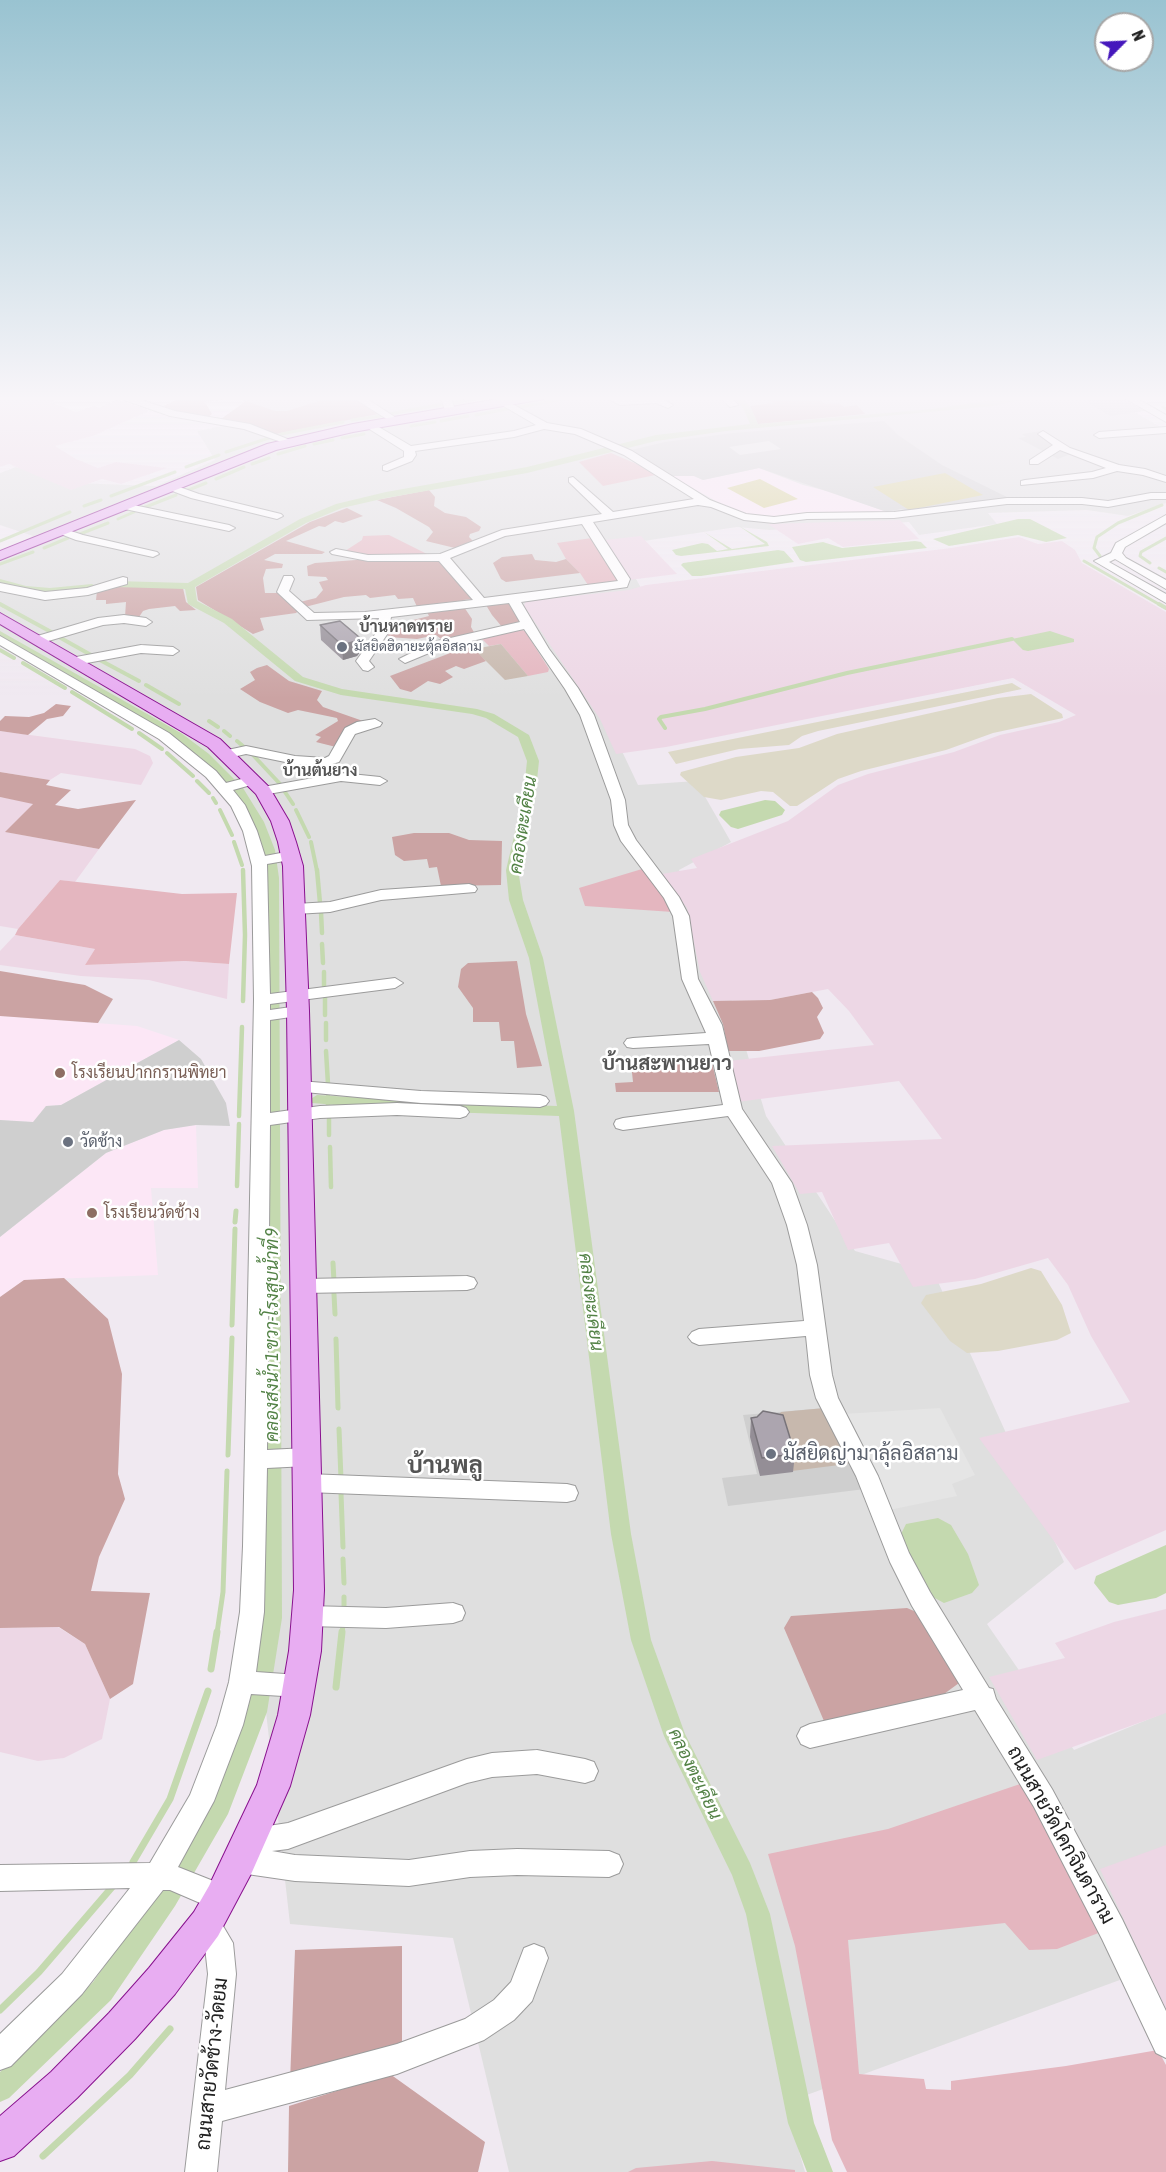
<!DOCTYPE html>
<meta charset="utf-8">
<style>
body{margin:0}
#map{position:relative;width:1166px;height:2172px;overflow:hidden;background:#f0e9f1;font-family:"Asap Condensed",sans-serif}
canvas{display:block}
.north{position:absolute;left:1094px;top:12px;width:60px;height:60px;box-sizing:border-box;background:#fff;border:2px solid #a6a6a6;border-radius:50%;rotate:66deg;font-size:16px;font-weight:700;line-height:24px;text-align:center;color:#212121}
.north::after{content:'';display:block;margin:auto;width:21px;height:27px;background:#4517bc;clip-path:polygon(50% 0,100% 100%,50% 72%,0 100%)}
</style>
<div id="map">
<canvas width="1166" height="2172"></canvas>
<div class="north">N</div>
</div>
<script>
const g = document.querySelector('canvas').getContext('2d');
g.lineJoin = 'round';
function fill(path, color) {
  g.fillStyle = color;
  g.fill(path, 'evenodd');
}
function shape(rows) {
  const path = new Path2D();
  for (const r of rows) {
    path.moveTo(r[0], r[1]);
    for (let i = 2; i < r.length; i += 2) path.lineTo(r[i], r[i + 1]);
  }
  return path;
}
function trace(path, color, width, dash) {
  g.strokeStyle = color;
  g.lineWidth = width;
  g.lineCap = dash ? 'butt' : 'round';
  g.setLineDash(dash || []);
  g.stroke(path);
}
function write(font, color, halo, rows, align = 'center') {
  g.font = font + ' "Asap Condensed",Sarabun,sans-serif';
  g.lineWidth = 5;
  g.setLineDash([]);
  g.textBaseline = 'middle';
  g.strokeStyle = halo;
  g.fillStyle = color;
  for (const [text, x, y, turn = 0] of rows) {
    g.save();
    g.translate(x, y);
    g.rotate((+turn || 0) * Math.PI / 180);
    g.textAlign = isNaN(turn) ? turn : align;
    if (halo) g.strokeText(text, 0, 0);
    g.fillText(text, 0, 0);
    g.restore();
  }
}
fill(shape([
 [244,395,454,395,467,404,515,395,1105,395,1166,430,1166,503,1128,516,1087,510,988,513,997,524,919,535,909,522,769,530,737,527,617,545,645,595,601,707,638,785,696,781,731,842,679,870,707,919,766,1116,855,1251,934,1273,1064,1562,987,1624,1074,1750,1166,1712,1166,1963,785,2103,805,2172,509,2172,453,1938,290,1924,265,1703,269,999,278,882,257,816,180,732,0,634,0,551,33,536,0,525,0,473,16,467,77,483,156,486,215,460,197,431,267,417,238,397]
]), '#dfdfdf');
fill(shape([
 [759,468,803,485,831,492,887,512,879,515,780,519,739,514,671,476,694,476,703,480],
 [0,1016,137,1026,179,1040,61,1105,46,1106,34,1122,0,1120],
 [196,1125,198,1188,151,1188,158,1275,24,1280,0,1297,0,1237,106,1153,164,1130]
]), '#fce7f6');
fill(shape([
 [1118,396,1145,411,1110,416,1085,401],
 [884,421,898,435,942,465,1013,500,913,512,901,509,887,512,759,468,703,480,694,476,671,476,627,451,665,442,733,433],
 [1041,431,1076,452,1058,459,1018,438,1026,437,1022,434],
 [179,1040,201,1059,226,1103,230,1126,196,1125,164,1130,106,1153,0,1237,0,1120,33,1122,46,1106,61,1105],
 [825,1408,865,1489,728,1506,722,1478,757,1474,743,1415]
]), '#cfcfcf');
fill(shape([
 [0,395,70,395,50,402,76,412,94,406,99,408,117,400,146,409,149,411,93,436,55,446,76,459,98,468,116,462,167,468,121,484,102,479,71,490,9,464,0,467],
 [900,520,919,539,843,547,828,538,798,544,768,524],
 [641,536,677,574,629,580,605,540],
 [1019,537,1038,544,1062,541,1075,550,1082,563,1166,612,1166,1530,1075,1570,979,1438,1130,1402,1091,1336,1068,1285,1048,1258,975,1279,913,1287,889,1243,848,1250,822,1192,800,1194,772,1146,942,1139,899,1081,737,1102,728,1061,874,1045,849,1011,828,989,770,1000,713,1001,700,972,687,908,662,874,697,868,691,859,788,821,838,785,868,774,954,752,1000,735,1059,722,1076,715,1013,678,666,747,616,754,600,719,524,606,526,601,629,590,646,585,951,548],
 [0,731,135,749,150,756,153,763,141,785,61,773,50,780,0,772],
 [0,797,34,803,6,832,99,849,75,882,60,880,18,929,0,926],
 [15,935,95,949,85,965,185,961,229,964,227,999,149,980,81,976,0,965,0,951],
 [1166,1609,1166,1713,1037,1760,989,1677,1065,1658,1055,1643,1114,1622],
 [58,1627,85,1644,110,1699,102,1739,64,1758,38,1761,0,1752,0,1628],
 [1166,1845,1166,2009,1100,1869]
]), '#edd7e5');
fill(shape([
 [611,453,660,474,603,486,579,462],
 [389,535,431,556,381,557,346,553,345,551,362,540,363,536],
 [592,538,619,583,590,588,580,573,566,559,557,543],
 [519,629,525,631,549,669,548,672,528,676,501,644,489,646,481,638],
 [642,869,667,900,673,912,585,906,579,888],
 [60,880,182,894,237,893,229,964,185,961,85,965,95,949,15,935,18,929],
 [1020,1784,1068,1866,1101,1932,1057,1949,1029,1950,1005,1923,848,1940,859,2074,924,2079,926,2089,951,2090,951,2081,1066,2066,1158,2050,1166,2065,1166,2172,847,2172,832,2140,795,1946,768,1854,888,1829],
 [712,2161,795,2170,795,2172,628,2172,636,2168]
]), '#e4b6bf');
fill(shape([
 [176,395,235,395,234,398,205,402,212,414,208,417,175,412,163,406,177,400],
 [328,395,348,395,379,414,276,434,249,424,221,419,246,401,275,411,287,411,331,397],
 [765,395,815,395,825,404,839,403,844,407,857,405,865,414,758,424,750,406,773,403],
 [429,490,435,497,434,506,445,513,466,517,481,527,479,531,470,534,469,537,474,542,455,548,426,541,433,532,429,527,396,508,377,500],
 [347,508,363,516,343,523,335,521,325,527,319,526,286,541,325,552,322,554,275,554,264,560,283,564,282,568,266,569,263,578,265,593,278,593,292,604,316,598,323,590,319,582,328,580,326,577,308,576,307,566,315,563,356,560,435,560,441,562,473,599,463,600,464,603,418,609,413,598,398,599,395,595,370,598,366,595,344,597,301,608,296,613,260,618,264,630,253,634,198,600,196,587,310,522],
 [532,554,535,560,556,562,566,559,580,573,506,582,501,579,493,563,502,557],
 [121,586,183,588,186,602,196,610,180,611,175,606,149,609,143,611,139,617,125,617,126,602,106,604,106,600,96,600,97,591],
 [505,597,521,624,503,628,492,615,483,600],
 [464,607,472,619,471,627,475,634,445,642,436,635,417,639,388,637,390,626,429,616,427,612],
 [473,640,480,648,475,649,486,661,464,669,456,666,445,671,453,677,440,684,428,681,411,692,400,689,390,676,453,652,464,643],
 [267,665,289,681,322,691,317,700,323,707,363,721,336,747,316,742,321,737,315,735,338,721,337,718,298,710,288,713,260,702,240,689,255,680,250,672,257,668],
 [56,704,71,706,63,716,47,719,28,735,0,731,0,721,5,716,29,717,44,713],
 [0,772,50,780,46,785,71,790,55,805,78,809,136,800,99,849,5,832,33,804,0,797],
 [414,833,449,833,469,840,502,841,501,885,441,886,437,867,429,868,427,859,404,861,395,855,392,837],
 [517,961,526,1014,542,1066,517,1068,514,1041,501,1041,499,1022,473,1022,473,1008,458,987,461,969,468,963],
 [0,971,85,985,113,999,98,1023,0,1016],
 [812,992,818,998,823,1008,817,1017,824,1033,820,1039,759,1051,728,1051,723,1024,713,1001,770,1000],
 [631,1063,712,1063,719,1092,616,1092,615,1083,633,1082],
 [64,1278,108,1319,122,1374,118,1474,125,1499,99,1557,91,1591,150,1593,133,1684,110,1699,85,1644,59,1627,0,1628,0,1297,24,1280],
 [907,1608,921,1614,959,1683,944,1694,863,1715,824,1721,784,1628,791,1616],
 [402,1946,402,2050,290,2082,295,1950],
 [390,2074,485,2142,478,2172,288,2172,289,2106]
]), '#cba3a3');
fill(shape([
 [1012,683,1022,689,818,731,802,736,789,745,739,749,676,764,668,752],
 [1031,694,1062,714,1063,718,993,733,946,750,861,771,838,779,797,806,790,806,773,792,761,791,721,800,704,797,680,775,681,772,736,757,799,748,837,734,998,698],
 [1031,1268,1041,1271,1062,1305,1071,1333,1057,1340,998,1351,967,1353,950,1341,921,1303,926,1295,981,1284]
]), '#ddd9c8');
fill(shape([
 [501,644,528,676,505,680,474,649],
 [825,1408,855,1463,792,1471,777,1417,781,1412]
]), '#c7b8ad');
fill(shape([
 [945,473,983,495,909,510,873,487],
 [760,479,798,499,764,508,727,488]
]), '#d6cf91');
fill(shape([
 [769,441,781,449,740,455,729,447],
 [940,1408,975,1475,952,1484,957,1496,889,1510,843,1414]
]), '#e5e5e5');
fill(shape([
 [1018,519,1030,519,1067,538,1046,542,1018,535,949,546,933,539],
 [739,526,767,542,769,546,681,556,676,555,672,550,702,543,708,544,717,551,728,549,704,532,732,549,765,544],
 [915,541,921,542,927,548,806,562,800,560,792,547,823,542,842,548],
 [778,550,784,551,794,562,701,576,692,576,681,565,683,563],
 [1050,631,1074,639,1074,642,1028,651,1023,650,1012,639],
 [765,800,775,801,785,810,782,815,738,829,731,827,719,815,721,811],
 [938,1518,951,1525,968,1554,979,1585,972,1593,944,1603,931,1596,900,1536,906,1524],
 [1166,1545,1166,1593,1156,1598,1118,1605,1109,1602,1094,1583,1096,1576]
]), '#c4d9af');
trace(shape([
 [452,403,495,395],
 [1163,407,1166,409],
 [514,408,587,395],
 [389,414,443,404],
 [476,415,507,409],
 [352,420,380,416],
 [441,421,468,416],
 [411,426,435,422],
 [281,434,343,422],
 [342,438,364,434],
 [314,444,333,440],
 [226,452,272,437],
 [278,454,305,446],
 [252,464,269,458],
 [186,467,219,455],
 [216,479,244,467],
 [186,491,206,483],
 [111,496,175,472],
 [84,506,101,500],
 [143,508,176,495],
 [118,519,134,512],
 [80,534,108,523],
 [0,541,70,512],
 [44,548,68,538],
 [1100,556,1094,548,1097,537,1118,523,1162,505],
 [1084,561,1162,606],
 [1150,563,1140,556,1141,552,1166,538],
 [0,564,33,552],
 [1159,568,1166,572],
 [0,604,3,606]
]), '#c4d9af', 3);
trace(shape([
 [0,604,53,633],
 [1159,604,1166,608],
 [59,637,91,655],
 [0,650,14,658],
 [98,659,139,681],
 [23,663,65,688],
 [146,685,179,704],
 [72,692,132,729],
 [209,721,218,727],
 [665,728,659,719,661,717,705,709,847,673,1012,639],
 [224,731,230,736],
 [139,733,162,749],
 [237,741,244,747],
 [167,753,193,776],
 [253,755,281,785],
 [197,781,209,793],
 [283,789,293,804],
 [213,798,216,803],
 [220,810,232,835],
 [296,810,309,837],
 [234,842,242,865],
 [311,842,317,871]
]), '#c4d9af', 4);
trace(shape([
 [243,870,245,935,243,1001],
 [317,870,320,903],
 [321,912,322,933],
 [322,944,323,963],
 [324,972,324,986],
 [325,996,325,1015],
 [326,1023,326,1040],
 [326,1051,328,1084],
 [328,1096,328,1107],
 [239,1116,242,1027],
 [329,1119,329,1135],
 [330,1147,331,1187],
 [237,1186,239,1124]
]), '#c4d9af', 4.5);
trace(shape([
 [235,1222,236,1211],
 [333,1263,334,1282],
 [334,1294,335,1314],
 [232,1325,235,1229],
 [336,1339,338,1408],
 [339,1429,341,1479],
 [228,1455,232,1338],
 [341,1493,343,1547],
 [343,1559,344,1583],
 [344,1597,344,1611],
 [217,1633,223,1592,227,1471],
 [342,1633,343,1625]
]), '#c4d9af', 5);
trace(shape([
 [211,1669,217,1632],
 [336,1687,342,1632],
 [133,1862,170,1799,208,1691],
 [0,2010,39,1972,113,1886],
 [43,2156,130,2075,170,2029]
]), '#c4d9af', 7);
fill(shape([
 [732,395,740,395,752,410,758,424,932,409,1027,395,1045,395,993,406,726,431,656,441,527,473,386,498,342,508,306,523,195,587,197,601,232,619,303,677,342,689,477,709,494,714,529,735,539,761,535,799,518,870,523,900,543,958,574,1111,631,1534,651,1640,685,1734,750,1863,770,1914,814,2123,833,2172,807,2172,788,2123,746,1914,732,1875,664,1736,631,1640,611,1534,559,1116,446,1112,438,1107,446,1102,557,1106,529,958,509,900,506,870,523,799,527,761,518,737,486,718,472,714,341,695,295,681,224,623,188,604,185,589,115,587,110,584,115,581,188,583,300,519,336,504,386,492,527,467,656,435,750,424,744,410,732,395],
 [0,579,26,586,50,588,92,584,97,587,92,590,50,594,25,592,0,585,0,579],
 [0,631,181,733,209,754,243,788,264,822,275,850,279,878,282,1618,267,1712,228,1814,175,1906,111,2000,9,2098,0,2102,0,2072,93,1982,159,1890,211,1802,245,1712,262,1618,267,878,263,850,252,822,232,790,201,758,173,737,0,638,0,631],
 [317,1095,398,1100,406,1105,398,1110,312,1103,309,1100,317,1095]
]), '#c4d9af');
const minor = shape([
 [110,395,126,395,175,411,250,424,295,442,290,445,244,429,170,416,110,395],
 [349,395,361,395,401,421,393,423,349,395],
 [436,395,450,397,456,411,454,413,445,411,442,400,436,395],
 [601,395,614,395,622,399,658,397,673,405,668,408,656,403,620,405,601,395],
 [718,395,729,395,738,405,730,407,718,395],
 [1119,395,1131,395,1166,415,1166,422,1119,395],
 [503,399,547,423,581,429,632,451,710,500,746,514,774,517,807,513,894,512,1007,498,1082,498,1108,501,1151,493,1166,493,1166,499,1151,499,1108,507,1082,504,1007,504,894,518,807,519,774,523,744,520,711,507,698,505,593,522,630,579,627,587,521,602,549,649,578,688,594,715,625,800,628,825,636,840,679,897,689,916,698,979,722,1025,742,1109,792,1183,807,1225,817,1265,832,1375,838,1398,878,1476,909,1553,930,1592,989,1688,993,1689,996,1699,1052,1789,1122,1919,1166,2011,1166,2058,1156,2053,1102,1939,1034,1807,975,1710,810,1748,801,1744,797,1736,801,1728,810,1724,963,1690,912,1606,890,1562,856,1476,816,1398,810,1375,806,1336,699,1345,692,1342,688,1337,692,1332,699,1329,804,1321,797,1265,787,1225,772,1183,728,1116,623,1130,616,1128,614,1124,616,1120,623,1118,723,1105,709,1044,633,1048,627,1047,624,1043,627,1039,633,1038,706,1033,682,979,673,916,664,898,621,841,614,825,611,800,580,715,565,689,524,629,441,648,405,663,399,659,433,642,520,622,509,603,391,617,388,633,369,661,374,667,368,671,363,670,356,661,376,633,379,618,307,620,277,592,284,576,292,576,294,579,289,591,314,613,365,612,473,600,439,561,368,561,332,554,330,552,336,549,368,555,440,554,502,530,602,514,569,482,569,478,573,477,613,512,694,499,624,455,575,434,544,429,514,437,415,451,416,455,412,461,387,471,383,470,383,466,404,457,404,451,363,425,372,423,411,446,514,431,536,425,500,404,500,400,503,399],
 [582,524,618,581,484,598,450,558,505,536,582,524],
 [1166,427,1166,433,1099,438,1094,435,1099,432,1166,427],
 [1043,431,1070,448,1119,465,1145,469,1166,476,1166,482,1143,475,1117,471,1093,478,1021,485,1021,481,1025,480,1092,472,1106,468,1060,450,1038,464,1030,464,1030,460,1053,445,1038,434,1043,431],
 [171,484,199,494,281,514,283,516,277,519,191,498,167,489,166,487,171,484],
 [124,503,229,525,235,528,229,531,120,508,120,504,124,503],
 [1166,515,1166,523,1125,547,1122,553,1126,558,1166,580,1166,589,1115,559,1109,562,1166,594,1166,603,1094,561,1111,553,1116,543,1166,515],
 [62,528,83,535,157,552,159,554,153,557,76,540,58,533,56,531,62,528],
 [123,577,127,578,127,584,88,595,45,600,0,591,0,583,45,592,87,588,123,577],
 [124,615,146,618,152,622,146,626,124,623,103,625,38,644,32,640,34,637,98,618,124,615],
 [0,636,169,733,216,771,226,783,253,776,258,777,260,780,258,783,233,790,245,805,257,831,265,856,291,851,299,856,296,859,267,864,270,994,395,978,403,983,395,988,270,1004,270,1010,298,1006,304,1007,307,1011,304,1015,298,1016,270,1020,270,1113,320,1106,397,1103,460,1106,466,1108,469,1112,466,1116,460,1118,397,1115,320,1118,270,1125,267,1450,307,1448,315,1451,318,1457,315,1463,307,1466,267,1468,264,1612,256,1672,299,1675,308,1678,312,1686,308,1694,299,1697,251,1694,243,1725,214,1801,178,1867,231,1888,235,1898,231,1908,221,1912,170,1890,163,1890,82,1994,11,2066,0,2070,0,2034,62,1974,130,1888,0,1891,0,1865,150,1863,190,1795,217,1725,229,1682,240,1612,243,1546,254,1000,252,866,243,831,231,806,206,777,159,739,0,645,0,636],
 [141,645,173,647,179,651,173,655,141,653,76,665,70,661,76,657,141,645],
 [375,719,382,723,380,726,355,734,339,762,326,766,295,764,246,754,228,758,221,754,223,751,246,746,295,756,325,758,329,756,345,728,357,722,375,719],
 [341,773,380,777,387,781,380,785,341,781,263,795,256,791,263,787,341,773],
 [469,884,475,886,477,889,475,892,381,900,330,912,295,914,287,909,295,904,330,902,381,890,469,884],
 [300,1081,421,1091,540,1095,546,1097,549,1101,546,1105,540,1107,421,1103,294,1091,291,1087,294,1083,300,1081],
 [467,1276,474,1278,477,1283,474,1288,467,1290,304,1293,297,1291,294,1286,297,1281,304,1279,467,1276],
 [307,1474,567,1484,575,1486,578,1493,575,1500,567,1502,307,1492,299,1489,296,1483,299,1477,307,1474],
 [453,1603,462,1606,465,1613,462,1620,453,1623,386,1628,308,1626,299,1623,296,1616,299,1609,308,1606,386,1608,453,1603],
 [537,1750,585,1759,594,1762,598,1771,594,1780,585,1783,537,1774,492,1777,467,1783,288,1849,272,1851,295,1855,409,1860,470,1851,517,1849,609,1851,619,1855,623,1864,619,1873,609,1877,517,1875,470,1877,409,1886,295,1881,240,1873,230,1869,226,1860,230,1851,241,1847,237,1838,241,1829,251,1825,268,1826,288,1823,467,1759,492,1753,537,1750],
 [206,1910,216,1914,233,1943,236,1974,225,2090,397,2044,465,2019,494,2000,511,1982,524,1948,534,1944,544,1948,548,1958,532,2001,514,2020,484,2040,397,2074,222,2121,217,2172,185,2172,208,1974,205,1947,192,1924,196,1914,206,1910]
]);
const major = shape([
 [521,395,550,395,544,399,353,432,276,450,0,560,0,551,267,444,353,424,521,395],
 [0,613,220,739,269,787,289,821,296,842,303,866,309,1011,324,1590,321,1651,310,1715,290,1786,252,1872,218,1936,175,1994,135,2039,77,2098,14,2156,0,2161,0,2116,51,2072,109,2013,149,1968,194,1912,209,1886,257,1785,278,1715,289,1651,294,1590,287,1011,283,866,278,842,271,821,256,794,208,747,0,624,0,613]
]);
trace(minor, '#9b9b9b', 2);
trace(major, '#88118e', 2);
fill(minor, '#fff');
fill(major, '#e8adf2');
fill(shape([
 [320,625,360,652,357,656,343,660,321,640],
 [751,1418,795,1454,793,1472,760,1476,750,1437]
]), '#948e96');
fill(shape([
 [359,637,360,652,357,656,343,660,342,645]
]), '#78747a');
const building = shape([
 [340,621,359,637,356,641,342,645,320,625,340,621],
 [763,1411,783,1415,795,1454,762,1458,751,1418,757,1417,763,1411]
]);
fill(building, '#aca5af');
trace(building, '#78747a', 1.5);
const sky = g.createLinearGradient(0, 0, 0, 699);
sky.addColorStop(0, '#99c3d1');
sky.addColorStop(0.57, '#f8f5f9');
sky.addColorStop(1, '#f8f5f900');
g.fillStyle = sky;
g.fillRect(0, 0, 1166, 699);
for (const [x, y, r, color] of [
 [342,647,6,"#6b7280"],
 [60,1073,6,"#8d6e63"],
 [68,1142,6,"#6b7280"],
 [92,1213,6,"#8d6e63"],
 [771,1454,6,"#6b7280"]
]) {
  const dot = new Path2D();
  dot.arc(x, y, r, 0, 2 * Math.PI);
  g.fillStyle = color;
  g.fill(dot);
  trace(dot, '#fff', 2);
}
write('14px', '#5b616d', '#fff', [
 ["มัสยิดฮิดายะตุ้ลอิสลาม",354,647]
], 'left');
write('bold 16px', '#545454', '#fff', [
 ["บ้านหาดทราย",406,627],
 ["บ้านต้นยาง",320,771]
]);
write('16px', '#785e54', '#fff', [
 ["โรงเรียนปากกรานพิทยา",72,1073],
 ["โรงเรียนวัดช้าง",104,1213]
], 'left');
write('16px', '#5b616d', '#fff', [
 ["วัดช้าง",80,1142]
], 'left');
write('italic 18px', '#538246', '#fff', [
 ["คลองตะเคียน",523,825,-81],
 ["คลองตะเคียน",591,1302,83],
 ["คลองส่งน้ำ 1 ขวา-โรงสูบน้ำที่ 9",272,1335,-90],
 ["คลองตะเคียน",695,1774,64]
]);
write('bold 20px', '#545454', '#fff', [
 ["บ้านสะพานยาว",667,1064]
]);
write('20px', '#5b616d', '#fff', [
 ["มัสยิดญ่ามาลุ้ลอิสลาม",783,1454]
], 'left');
write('20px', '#212121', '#fff', [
 ["ถนนสายวัดโคกจินดาราม",1061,1835,61],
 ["ถนนสายวัดช้าง-วัดยม",212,2064,-84]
]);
write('bold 24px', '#545454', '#fff', [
 ["บ้านพลู",445,1465]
]);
</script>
